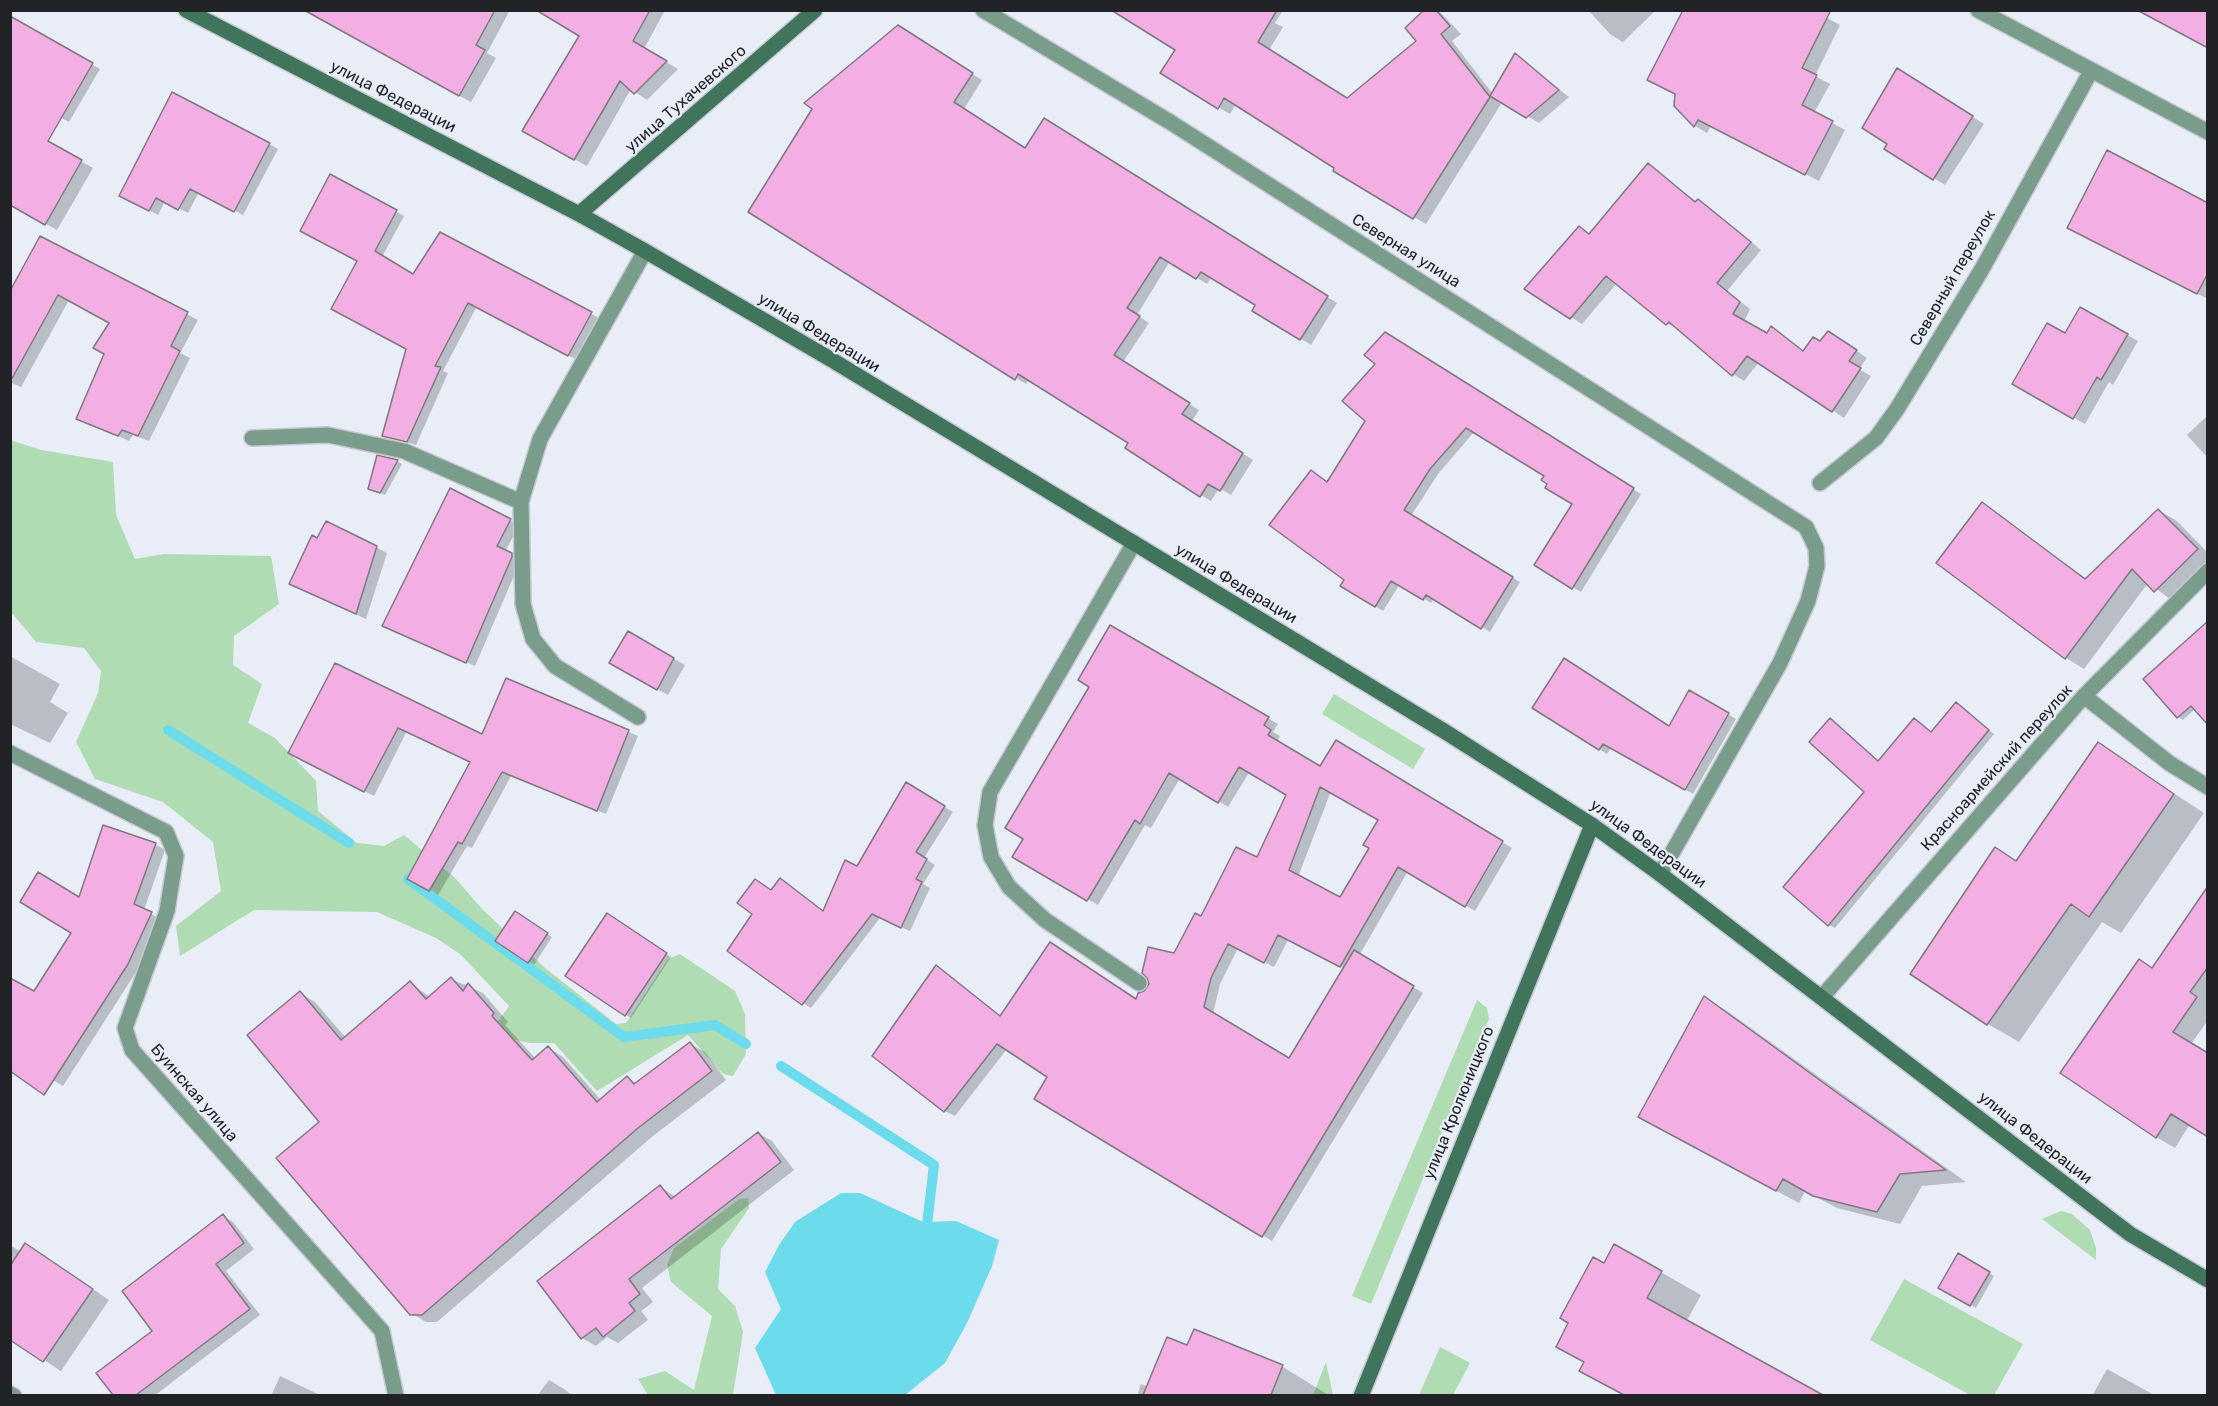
<!DOCTYPE html>
<meta charset="utf-8">
<style>
body{margin:0}
#map{position:relative;width:2218px;height:1406px;overflow:hidden;background:#e8edf7;font-family:Rubik,sans-serif}
canvas{display:block}
.frame{position:absolute;inset:0;border:12px solid #212326;pointer-events:none}
</style>
<div id="map">
<canvas width="2218" height="1406"></canvas>
<div class="frame"></div>
</div>
<script>
const g = document.querySelector('canvas').getContext('2d');
g.lineJoin = 'round';
function fill(path, color) {
  g.fillStyle = color;
  g.fill(path, 'evenodd');
}
function shape(rows) {
  const path = new Path2D();
  for (const r of rows) {
    path.moveTo(r[0], r[1]);
    for (let i = 2; i < r.length; i += 2) path.lineTo(r[i], r[i + 1]);
  }
  return path;
}
function trace(path, color, width, dash) {
  g.strokeStyle = color;
  g.lineWidth = width;
  g.lineCap = dash ? 'butt' : 'round';
  g.setLineDash(dash || []);
  g.stroke(path);
}
function write(font, color, halo, rows, align = 'center') {
  g.font = font + ' Rubik,sans-serif';
  g.lineWidth = 4.5;
  g.setLineDash([]);
  g.textBaseline = 'middle';
  g.strokeStyle = halo;
  g.fillStyle = color;
  for (const [text, x, y, turn = 0] of rows) {
    g.save();
    g.translate(x, y);
    g.rotate((+turn || 0) * Math.PI / 180);
    g.textAlign = isNaN(turn) ? turn : align;
    if (halo) g.strokeText(text, 0, 0);
    g.fillText(text, 0, 0);
    g.restore();
  }
}
fill(shape([
 [10,440,41,450,113,462,116,515,135,559,163,554,271,556,279,604,234,636,233,665,262,684,248,723,275,738,316,781,318,811,357,843,384,846,404,835,455,878,483,910,544,967,616,1024,626,1023,668,959,680,954,689,960,735,991,745,1014,746,1054,733,1076,723,1074,688,1035,597,1091,554,1043,530,1043,511,1039,497,1023,509,1006,460,954,436,938,377,912,254,910,180,956,176,926,221,891,213,842,163,802,95,779,76,742,98,693,101,671,84,648,36,642,11,612],
 [1334,694,1425,749,1413,769,1322,714],
 [1477,1000,1487,1008,1489,1019,1371,1304,1352,1296],
 [748,1198,749,1208,721,1249,718,1289,735,1306,743,1332,733,1395,648,1395,638,1379,665,1371,694,1390,712,1316,671,1282,667,1265,674,1248,739,1199],
 [2061,1211,2072,1214,2090,1230,2096,1248,2096,1260,2042,1219],
 [1904,1279,2023,1344,1994,1395,1970,1395,1870,1340],
 [1440,1347,1470,1363,1453,1395,1419,1395],
 [1326,1362,1333,1395,1313,1395]
]), '#afdcb2');
fill(shape([
 [841,1193,860,1193,923,1222,956,1221,999,1240,992,1266,967,1323,945,1363,905,1395,776,1395,755,1348,781,1309,765,1272,779,1245,795,1222]
]), '#6cdbec');
fill(shape([
 [302,10,510,10,487,53,496,58,471,102],
 [582,10,665,10,644,49,678,69,647,100,631,89,587,166,524,131,581,35],
 [1120,10,1283,10,1275,23,1283,27,1269,50,1348,100,1419,41,1427,10,1438,10,1461,34,1452,41,1493,94,1515,55,1569,97,1539,123,1496,98,1501,104,1426,224,1335,170,1337,168,1236,104,1230,114,1218,107,1177,50],
 [1588,10,1656,10,1623,42,1611,35],
 [1813,10,1840,25,1815,76,1830,84,1814,113,1845,130,1819,181,1711,126,1707,133,1695,126,1673,102,1677,94],
 [10,17,100,69,69,122,17,94],
 [908,33,982,80,964,109,1026,149,1055,126,1337,303,1311,345,1254,310,1257,305,1212,277,1207,284,1170,261,1137,315,1149,323,1123,362,1199,410,1192,421,1253,460,1231,495,1219,488,1211,501,1201,495,1130,443,1029,379,1026,384,1016,378,751,212],
 [1909,77,1984,124,1945,185,1934,178],
 [26,130,93,168,57,230,10,204],
 [269,144,278,149,243,215,199,192,188,213,165,201,158,215,129,200],
 [1648,165,1697,202,1698,201,1709,207,1761,250,1727,291,1750,309,1744,322,1767,335,1772,328,1805,352,1821,343,1839,339,1867,358,1859,369,1871,376,1844,418,1759,362,1744,381,1733,374,1680,329,1667,324,1617,283,1582,324,1527,289,1579,228,1591,235],
 [331,176,404,216,382,257,414,276,440,234,599,318,577,360,477,306,443,371,448,373,416,445,384,436,408,349,359,261],
 [2208,204,2208,299,2091,240],
 [41,238,198,320,180,353,190,358,149,441,133,435,129,441,78,418,105,354,111,322,69,300,21,387,10,382,10,294],
 [2081,309,2138,341,2113,385,2109,382,2085,424,2014,384,2066,335],
 [1393,339,1641,494,1581,592,1536,565,1574,504,1549,484,1546,475,1475,431,1438,474,1411,516,1520,582,1490,632,1435,598,1431,603,1400,584,1383,611,1342,586,1346,580,1327,482,1367,421,1377,364],
 [2208,415,2208,458,2187,435],
 [397,461,402,464,385,495,375,491],
 [450,490,519,525,505,552,520,559,520,562,475,666,392,630],
 [1982,504,2087,579,2158,510,2177,521,2208,553,2208,568,2173,601,2148,583,2084,669,2066,658],
 [318,540,376,547,387,553,366,619,291,584],
 [2208,623,2195,709,2183,720,2178,717],
 [1110,627,1278,724,1273,732,1280,736,1277,742,1321,768,1336,742,1512,848,1475,911,1408,871,1360,954,1423,993,1272,1241,1036,1098,1049,1077,1007,1049,955,1116,945,1111,937,967,1001,1016,1142,1005,1145,993,1201,918,1257,859,1288,794,1250,771,1228,807,1180,778,1151,828,1145,825,1098,905,1015,856,1025,838,1091,686],
 [1331,791,1380,819,1371,848,1341,899,1298,877],
 [1288,940,1345,969,1289,1060,1213,1014,1220,984,1238,948,1274,967],
 [629,633,685,665,668,695,611,663],
 [10,656,60,684,50,702,68,713,50,743,10,724],
 [336,665,483,736,507,680,638,736,606,814,511,776,472,848,467,846,438,895,409,878,472,762,407,731,374,796,299,757],
 [1690,692,1736,719,1693,794,1612,747,1607,754,1534,707,1669,727],
 [1962,708,1994,734,1835,928,1829,925,1785,887,1866,791,1831,720,1879,762,1932,734],
 [2098,744,2204,813,2121,933,2102,922,2019,1042,1988,1024,2017,862],
 [906,784,953,812,924,858,935,865,923,884,930,888,910,931,880,918,811,1008,803,1003,772,891,789,885,824,912,858,868],
 [155,844,165,850,144,910,162,920,138,969,63,1086,10,1055,34,993,74,933,80,899],
 [2208,888,2208,1020,2191,1044,2190,1124,2175,1148,2156,1137,2153,969],
 [520,916,552,937,534,965,529,962],
 [613,918,671,957,631,1018,626,1015],
 [451,979,483,993,508,1022,505,1025,536,1059,549,1048,563,1057,601,1100,627,1078,638,1084,690,1044,705,1052,726,1080,653,1136,437,1322,426,1322,411,1313,321,1122,300,993,315,1002,346,1038,410,983,430,997],
 [1705,998,1727,1011,1966,1182,1922,1186,1900,1224,1837,1208,1805,1191,1799,1203,1662,1130],
 [758,1133,772,1141,794,1170,642,1288,653,1302,641,1311,648,1320,618,1343,607,1337,596,1346,582,1338,539,1282,660,1187,676,1197],
 [223,1216,233,1222,254,1249,226,1271,260,1315,154,1396,115,1396,98,1374,154,1332],
 [10,1245,21,1252,42,1255,109,1300,61,1371,10,1338],
 [1615,1246,1701,1295,1686,1322,1820,1396,1626,1396,1581,1370,1585,1362,1604,1265],
 [1959,1255,1994,1276,1976,1308,1940,1287],
 [1195,1331,1283,1367,1330,1396,1137,1396,1141,1384,1148,1387,1188,1347],
 [2107,1369,2156,1396,2092,1396],
 [280,1376,322,1396,271,1396],
 [549,1380,564,1389,573,1396,537,1396]
]), '#0003');
trace(shape([
 [168,730,349,843],
 [408,879,624,1037,715,1025,746,1044],
 [781,1066,934,1165,926,1233]
]), '#6cdbec', 10);
const building = shape([
 [304,10,495,10,476,45,485,50,459,96,304,10],
 [536,10,650,10,633,41,667,61,634,94,620,81,574,160,522,131,579,36,536,10],
 [1111,10,1277,10,1258,42,1347,98,1416,41,1405,28,1424,10,1436,10,1450,26,1441,34,1490,97,1413,219,1333,171,1334,168,1224,98,1218,109,1160,73,1175,50,1111,10],
 [1683,10,1831,10,1802,68,1817,75,1802,105,1833,121,1805,175,1698,120,1694,127,1674,106,1675,94,1647,80,1683,10],
 [2137,10,2208,10,2208,48,2137,10],
 [10,16,93,63,48,141,82,160,45,225,10,205,10,16],
 [898,25,973,73,954,102,1025,148,1044,118,1328,296,1300,340,1252,311,1255,305,1201,272,1196,279,1160,257,1127,308,1140,316,1114,355,1190,403,1182,414,1243,453,1220,491,1208,484,1200,497,1125,448,1128,443,1018,374,1015,380,748,212,812,109,804,103,898,25],
 [1515,53,1559,90,1526,118,1490,96,1515,53],
 [1897,68,1973,116,1933,180,1884,149,1887,144,1862,128,1897,68],
 [172,92,270,143,234,212,190,189,178,210,156,198,149,211,119,196,172,92],
 [2107,150,2208,203,2208,273,2197,294,2067,228,2107,150],
 [1648,163,1695,202,1698,199,1751,242,1717,283,1740,302,1733,314,1767,333,1771,326,1803,351,1813,337,1820,341,1828,331,1857,350,1849,361,1861,368,1832,412,1747,356,1732,376,1669,322,1666,325,1606,276,1570,319,1524,289,1579,226,1589,234,1648,163],
 [330,174,397,210,375,251,413,274,440,232,592,312,568,356,468,303,435,366,441,367,407,442,382,436,406,349,331,309,357,261,300,231,330,174],
 [40,236,188,312,171,346,180,351,138,436,122,430,118,436,76,419,104,354,93,348,109,323,58,295,10,382,10,291,40,236],
 [2080,307,2128,334,2101,380,2097,377,2073,419,2012,384,2047,323,2065,333,2080,307],
 [1385,332,1634,488,1572,589,1534,565,1572,504,1545,488,1547,484,1541,480,1544,476,1466,428,1430,469,1404,510,1513,577,1481,629,1426,595,1423,600,1391,581,1375,607,1340,586,1344,580,1269,525,1311,470,1327,482,1365,421,1342,401,1375,364,1364,355,1385,332],
 [377,455,398,460,380,493,368,489,377,455],
 [450,488,511,519,497,546,512,553,512,557,466,663,382,626,450,488],
 [1982,502,2085,579,2158,509,2198,549,2154,592,2132,569,2065,659,1936,563,1982,502],
 [326,521,377,546,356,614,289,584,312,535,317,538,326,521],
 [2208,621,2208,725,2191,706,2177,718,2143,679,2208,621],
 [1110,625,1269,717,1264,725,1271,730,1268,735,1320,766,1336,740,1503,841,1465,907,1398,867,1340,967,1278,935,1264,963,1228,944,1211,978,1204,1007,1289,1058,1354,950,1414,986,1262,1237,1034,1099,1047,1077,997,1044,944,1112,872,1056,936,965,1000,1016,1050,942,1136,999,1138,993,1144,991,1149,984,1147,978,1142,973,1148,947,1174,953,1195,913,1201,916,1236,847,1257,857,1286,795,1239,767,1218,803,1169,773,1140,824,1135,820,1087,901,1012,857,1023,839,1005,828,1089,687,1078,680,1110,625],
 [1320,787,1378,820,1363,845,1369,848,1340,897,1289,870,1320,787],
 [628,631,674,658,657,690,609,663,628,631],
 [1564,658,1669,726,1689,690,1729,713,1685,790,1603,744,1599,750,1532,708,1564,658],
 [335,663,482,734,506,678,629,730,597,811,502,772,462,844,458,842,429,891,407,879,470,762,398,728,364,792,288,753,335,663],
 [1956,702,1989,730,1828,926,1783,887,1864,792,1809,742,1830,718,1878,761,1914,718,1931,732,1956,702],
 [2098,742,2174,794,2089,917,2071,904,1987,1025,1910,974,1995,847,2016,861,2098,742],
 [906,782,945,806,916,852,927,859,916,879,922,882,901,928,872,914,802,1005,727,951,752,914,737,903,755,879,771,890,780,878,823,911,845,860,857,866,906,782],
 [103,825,156,843,134,904,152,912,128,964,44,1095,10,1071,10,978,34,991,71,933,20,902,38,872,79,897,103,825],
 [2208,886,2208,967,2190,992,2197,997,2173,1032,2208,1053,2208,1137,2171,1114,2156,1138,2060,1073,2139,959,2152,968,2208,886],
 [515,911,548,933,528,963,495,941,515,911],
 [607,913,667,953,625,1016,565,976,607,913],
 [451,977,463,991,468,983,494,1013,492,1016,532,1060,548,1046,597,1102,627,1076,634,1084,690,1042,712,1071,638,1128,422,1315,410,1315,276,1158,319,1122,247,1035,300,991,341,1040,410,981,426,999,451,977],
 [1704,996,1843,1097,1946,1170,1900,1174,1877,1212,1813,1196,1783,1179,1776,1191,1638,1117,1704,996],
 [758,1132,781,1162,629,1279,640,1294,629,1303,635,1311,603,1337,596,1328,581,1339,537,1281,660,1185,671,1199,758,1132],
 [223,1214,244,1243,216,1264,250,1309,136,1395,113,1395,96,1373,152,1331,122,1291,223,1214],
 [25,1243,93,1289,43,1362,10,1340,10,1266,25,1243],
 [1614,1244,1662,1271,1647,1298,1823,1395,1624,1395,1579,1371,1584,1362,1556,1347,1568,1323,1560,1318,1593,1257,1604,1263,1614,1244],
 [1958,1253,1990,1272,1970,1306,1938,1288,1958,1253],
 [1194,1329,1283,1365,1271,1395,1143,1395,1167,1337,1187,1345,1194,1329]
]);
fill(building, '#f3afe3');
trace(building, '#81787f', 1.5);
const street = shape([
 [983,10,1170,122,1806,527,1816,548,1817,566,1808,601,1780,663,1660,874],
 [1978,10,2208,132],
 [252,438,328,435,404,451,521,502],
 [1820,483,1876,438,1897,409,1982,269,2091,71],
 [1134,543,990,792,985,825,991,857,1009,887,1045,920,1139,983],
 [2084,696,2169,763,2208,787],
 [638,717,555,666,533,639,523,604,521,502,540,439,645,251],
 [10,753,166,832,176,856,167,911,125,1028,132,1050,382,1331,396,1396],
 [1822,997,2084,696,2208,571],
 [10,1394,14,1396]
]);
const secondary = shape([
 [186,10,579,214,645,251,832,360,1444,731,1592,825,1660,874,2130,1234,2208,1280],
 [579,214,815,10],
 [1361,1396,1592,825]
]);
trace(street, '#c4c9d1', 18);
trace(secondary, '#c4c9d1', 18);
trace(street, '#7a9c8a', 15);
trace(secondary, '#40755b', 15);
write('16px', '#212326', '#e8edf7', [
 ["улица Федерации",393,97,27],
 ["улица Тухачевского",686,99,-41],
 ["Северная улица",1406,251,32],
 ["Северный переулок",1953,278,-60],
 ["улица Федерации",819,333,31],
 ["улица Федерации",1236,584,31],
 ["Красноармейский переулок",1997,768,-48],
 ["улица Федерации",1648,844,36],
 ["Буинская улица",194,1093,49],
 ["улица Кролюницкого",1459,1103,-68],
 ["улица Федерации",2035,1138,38]
]);
</script>
